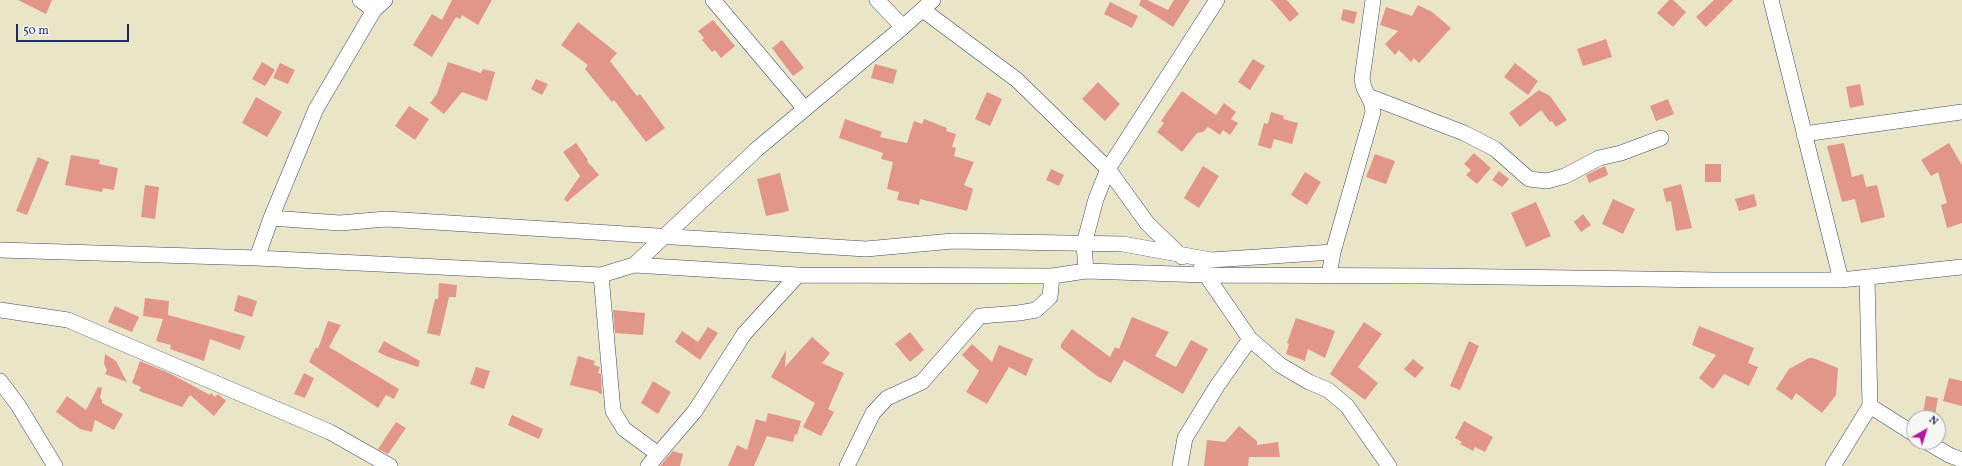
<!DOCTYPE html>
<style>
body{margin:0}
#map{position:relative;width:1962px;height:466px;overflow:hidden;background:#ebe5c7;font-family:Vollkorn,serif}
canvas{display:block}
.north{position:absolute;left:1906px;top:410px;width:40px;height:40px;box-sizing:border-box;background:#f6f6f2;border:1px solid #9ea6b7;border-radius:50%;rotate:39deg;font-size:11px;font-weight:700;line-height:16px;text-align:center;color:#1b2f5e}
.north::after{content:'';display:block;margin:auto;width:14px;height:18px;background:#b5179e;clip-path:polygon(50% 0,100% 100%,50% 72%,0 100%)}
.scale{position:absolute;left:16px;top:24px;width:113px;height:18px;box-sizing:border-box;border:2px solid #1b2f5e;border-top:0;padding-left:5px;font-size:12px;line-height:14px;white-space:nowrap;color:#1b2f5e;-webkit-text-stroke:3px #f6f6f2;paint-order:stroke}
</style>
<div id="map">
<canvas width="1962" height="466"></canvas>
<div class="north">N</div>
<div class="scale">50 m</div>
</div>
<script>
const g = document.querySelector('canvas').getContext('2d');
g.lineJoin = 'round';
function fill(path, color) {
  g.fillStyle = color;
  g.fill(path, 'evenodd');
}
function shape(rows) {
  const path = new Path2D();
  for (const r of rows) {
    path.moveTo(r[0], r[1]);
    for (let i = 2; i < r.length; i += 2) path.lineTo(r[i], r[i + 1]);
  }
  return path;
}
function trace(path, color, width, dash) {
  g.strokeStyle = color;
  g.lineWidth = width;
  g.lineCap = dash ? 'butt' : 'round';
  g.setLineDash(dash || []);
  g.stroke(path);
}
fill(shape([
 [18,0,52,0,46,14],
 [452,0,492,0,478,25,462,15,460,19,456,17,432,57,413,45,432,14,442,20],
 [1141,0,1147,0,1168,10,1174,0,1190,0,1173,27,1139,5],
 [1271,0,1287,0,1299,14,1290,22],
 [1669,0,1673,0,1686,12,1673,27,1657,13],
 [1714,0,1733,0,1706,27,1696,17],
 [1110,2,1138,16,1132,28,1104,14],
 [1418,5,1432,12,1451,28,1419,63,1414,58,1411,62,1399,50,1395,55,1385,44,1398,31,1380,25,1386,7,1412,16],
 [1343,9,1357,12,1354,24,1341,20],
 [713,20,735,46,721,58,715,50,712,52,702,40,704,38,698,31],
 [578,22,617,53,610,61,637,96,640,94,665,128,646,142,614,100,612,102,585,69,588,65,561,45],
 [1606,39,1612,57,1583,66,1577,49],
 [782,40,804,68,793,76,772,48],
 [1253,59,1265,66,1250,90,1238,82],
 [262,62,275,70,265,86,252,79],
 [448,62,481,73,483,69,495,72,487,101,462,92,444,114,430,103,437,94],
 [280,63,295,70,288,84,273,78],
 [1515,63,1538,81,1528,95,1504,77],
 [875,64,897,70,893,84,871,78],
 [536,79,548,84,542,95,531,89],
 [1098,82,1120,104,1105,121,1082,99],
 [1860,84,1864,105,1850,108,1846,87],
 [1539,90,1550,96,1567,120,1556,127,1552,121,1550,122,1541,110,1520,127,1509,113],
 [1182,91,1216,115,1224,103,1236,112,1231,119,1238,123,1230,135,1223,130,1220,135,1208,127,1203,132,1197,133,1182,152,1157,132,1164,123,1161,121],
 [987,92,1002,99,990,126,975,119],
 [256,97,282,112,267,137,242,123],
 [1668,99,1674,114,1656,121,1650,106],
 [409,106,429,119,415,140,395,126],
 [1271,112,1284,116,1283,119,1298,123,1292,144,1274,139,1271,149,1258,145,1264,123,1268,124],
 [845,119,882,132,880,137,907,143,914,121,922,124,924,119,947,128,946,131,956,134,952,147,956,148,954,156,974,162,964,185,973,189,967,211,920,199,919,205,897,200,899,192,887,189,893,162,881,159,883,153,839,138],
 [576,143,588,160,587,161,599,175,567,202,564,199,580,176,563,152],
 [1844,143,1852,177,1863,174,1866,187,1877,185,1885,217,1861,223,1855,199,1842,202,1827,146],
 [1949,143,1962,165,1962,223,1947,228,1941,205,1947,203,1938,172,1931,176,1921,160],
 [1474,153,1491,168,1477,184,1466,175,1471,170,1464,164],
 [1375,154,1395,161,1386,184,1366,177],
 [71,155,100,160,99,164,118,168,114,190,103,188,102,192,65,185],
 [38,157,49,162,27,215,16,211],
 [1705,164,1721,164,1721,182,1705,182],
 [1203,166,1219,176,1199,208,1184,198],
 [1605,166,1608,175,1589,183,1586,175],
 [1051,169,1064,175,1059,186,1046,180],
 [1499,171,1509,179,1502,187,1492,180],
 [1305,172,1321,182,1307,205,1291,195],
 [780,173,789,211,766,216,757,179],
 [1681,184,1692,228,1676,231,1671,201,1666,202,1663,189],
 [145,185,159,187,155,219,141,217],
 [1754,194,1757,206,1739,211,1735,199],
 [1613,199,1635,209,1623,234,1602,224],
 [1536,202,1551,236,1526,247,1511,213],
 [1583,214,1591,225,1581,232,1574,222],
 [439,283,457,285,456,297,449,297,440,336,427,333,435,299,438,299],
 [238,295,257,301,252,317,234,311],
 [145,298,169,301,168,315,245,336,240,350,210,339,204,361,170,349,171,345,156,341,163,319,143,316],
 [115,306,139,317,132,332,108,322],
 [613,310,645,313,643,335,615,333],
 [1132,317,1169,332,1155,356,1176,367,1191,340,1208,349,1183,394,1124,360,1111,383,1097,376,1061,348,1061,344,1072,329,1110,357,1115,347,1119,349],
 [1296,318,1335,331,1325,358,1308,349,1305,361,1286,354,1289,344,1287,343],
 [328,321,341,325,329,347,399,389,394,399,386,395,378,408,309,362,316,347,318,349],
 [1364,322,1382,334,1358,367,1378,383,1365,400,1330,374],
 [1699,326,1754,348,1748,363,1758,367,1749,386,1724,374,1713,389,1699,378,1716,355,1692,345],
 [708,327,718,333,700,360,675,342,682,331,698,342],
 [910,332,924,350,910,362,895,344],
 [812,337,830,353,822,363,844,373,828,409,834,412,821,436,803,427,815,403,771,377,786,350,785,367],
 [384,341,420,361,418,367,388,357,378,352],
 [1469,341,1479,346,1460,390,1450,386],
 [972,344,992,362,999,345,1033,359,1026,376,1009,367,987,404,966,392,979,371,962,355],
 [105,354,116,361,127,382,105,374,107,370,104,364],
 [578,356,595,361,594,365,600,367,598,373,601,374,602,394,598,393,599,392,570,385],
 [1809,358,1813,358,1838,368,1836,395,1822,413,1796,393,1792,400,1776,389,1789,369],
 [1413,359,1424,368,1415,378,1404,369],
 [140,361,171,374,210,395,211,393,215,397,218,394,226,401,214,416,190,395,182,407,139,391,141,387,132,383],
 [476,367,490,371,484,389,470,384],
 [304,373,314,378,305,398,294,394],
 [1949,378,1962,381,1962,406,1943,401],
 [653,381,671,392,658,414,641,403],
 [98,387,102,388,100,398,102,400,102,403,123,414,114,430,95,420,92,432,80,429,56,412,67,396,86,410],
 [1926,396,1938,398,1935,415,1923,413],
 [768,413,801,421,797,435,795,434,793,442,767,436,754,466,728,466,737,445,747,450,756,419,766,422],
 [512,415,543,429,539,439,508,425],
 [1464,421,1493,437,1485,452,1475,447,1473,451,1460,444,1462,442,1455,438],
 [396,422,406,428,388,454,378,449],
 [1239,426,1257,441,1257,445,1278,442,1280,457,1249,457,1248,466,1204,466,1207,440,1225,442],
 [673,451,683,454,680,466,660,466]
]), '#e2968a');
const minor = shape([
 [360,0,374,10],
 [713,0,805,109],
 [877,0,903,27],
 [1771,0,1841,280],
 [923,10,1017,80,1108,169,1147,223,1182,257],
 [1368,96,1464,133,1495,149,1529,179,1547,181,1565,176,1599,158,1621,153,1661,138],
 [1804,134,1962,112],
 [271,218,340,223,386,219,866,249,953,241,1123,244,1211,260,1333,252],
 [0,250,257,258,601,275,634,265,798,275,1052,276,1086,271,1206,275,1433,276,1714,280,1841,280,1962,267],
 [257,258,271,218,316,109,374,10,385,0],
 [634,265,757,149,903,27,933,0],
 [1200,270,1206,275,1250,339,1280,365,1309,382,1328,390,1347,406,1389,466],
 [1086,271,1084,244,1096,199,1108,169,1217,0],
 [601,275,613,411,624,429,658,454],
 [1329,276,1333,252,1373,112,1372,104,1364,88,1362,79,1373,0],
 [1867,277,1870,406,1914,434],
 [0,310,68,320,330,432,390,466],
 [0,381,18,405,55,466],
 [1927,442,1949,455,1962,460],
 [648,466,695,411,744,334,798,275],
 [847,466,873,413,887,398,922,382,980,316,1019,313,1036,310,1050,297,1052,276],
 [1180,466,1185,438,1217,386,1250,339],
 [1833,466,1870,406]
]);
trace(minor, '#3a4a6e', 16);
trace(minor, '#fff', 15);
</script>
